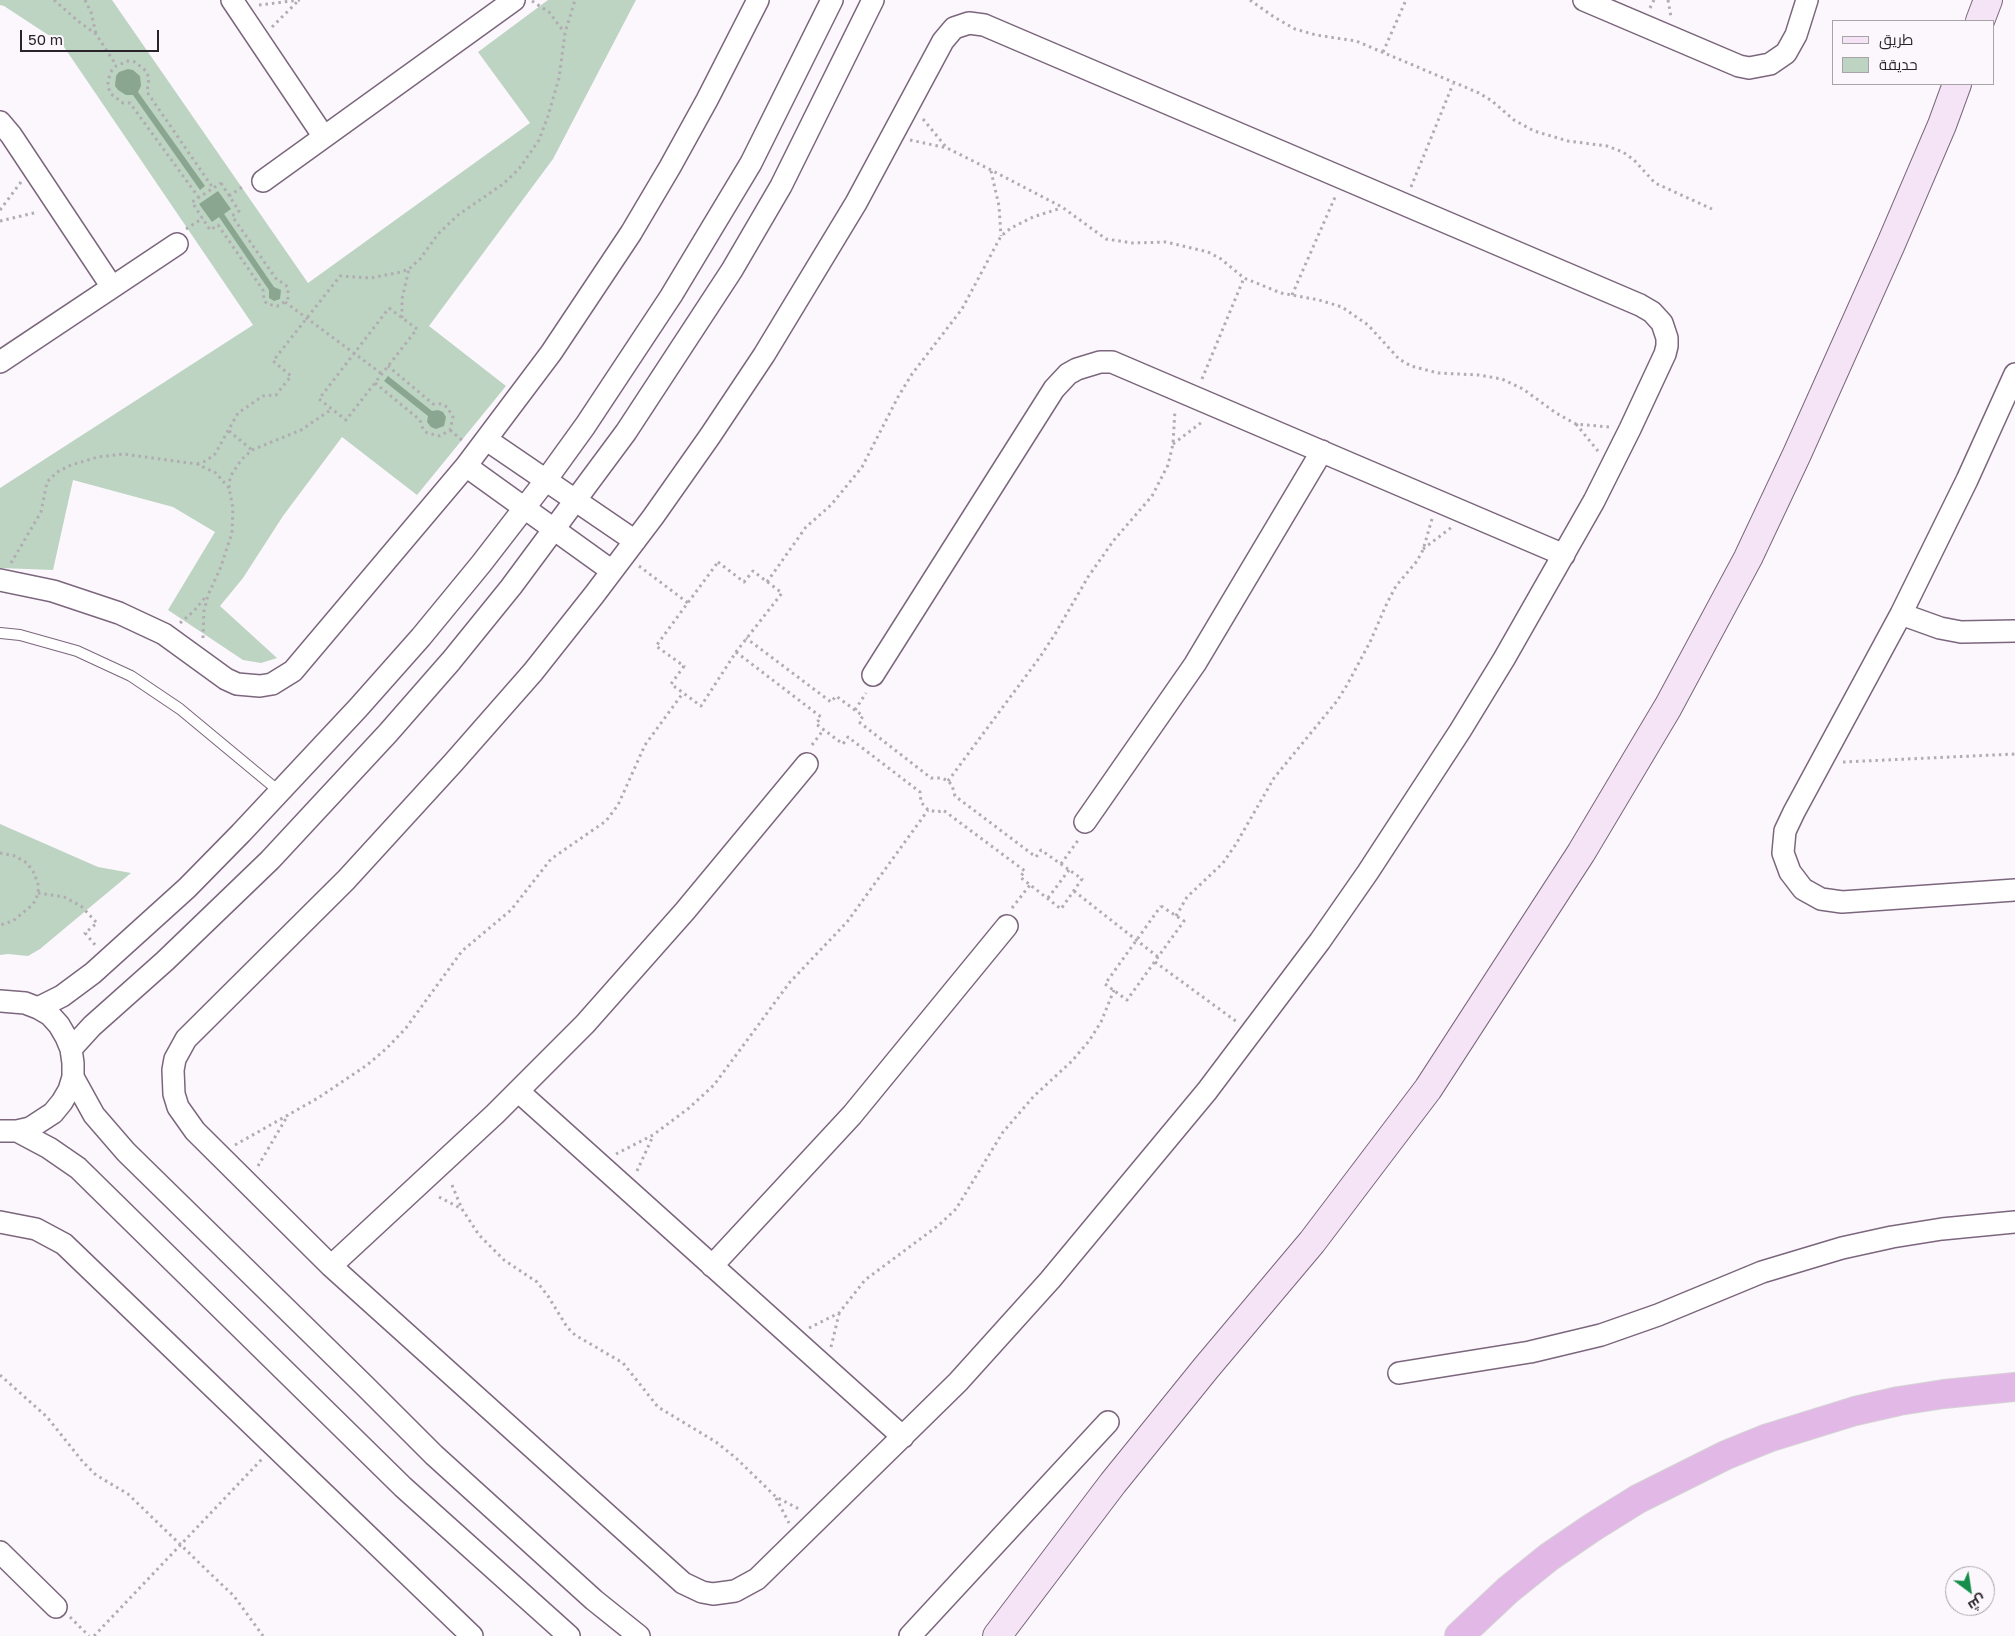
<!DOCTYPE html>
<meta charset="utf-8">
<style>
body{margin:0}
#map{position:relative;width:2015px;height:1636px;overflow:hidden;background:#fcf7fd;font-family:"Golos Text",Cairo,sans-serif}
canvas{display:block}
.legend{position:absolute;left:1832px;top:20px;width:162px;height:65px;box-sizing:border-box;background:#fcf7fd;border:1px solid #a8a2a9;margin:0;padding:6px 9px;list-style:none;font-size:15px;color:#2b232c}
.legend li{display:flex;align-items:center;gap:10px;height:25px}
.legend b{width:25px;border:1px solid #a8a2a9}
.north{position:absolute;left:1945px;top:1566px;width:50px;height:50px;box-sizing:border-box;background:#fcf7fd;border:1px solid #a8a2a9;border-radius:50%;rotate:149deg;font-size:14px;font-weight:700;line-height:20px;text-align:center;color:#2b232c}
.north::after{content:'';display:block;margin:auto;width:18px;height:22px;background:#148e4a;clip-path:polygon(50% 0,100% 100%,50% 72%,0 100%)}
.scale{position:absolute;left:20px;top:30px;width:139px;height:22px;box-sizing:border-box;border:2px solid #2b232c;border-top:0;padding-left:6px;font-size:15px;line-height:18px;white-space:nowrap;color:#2b232c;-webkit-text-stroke:4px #fcf7fd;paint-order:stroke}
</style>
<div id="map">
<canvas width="2015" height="1636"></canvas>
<ul class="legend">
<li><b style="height:6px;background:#f4e4f6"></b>طريق</li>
<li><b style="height:14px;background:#bdd4c2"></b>حديقة</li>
</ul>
<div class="north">ش</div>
<div class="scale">50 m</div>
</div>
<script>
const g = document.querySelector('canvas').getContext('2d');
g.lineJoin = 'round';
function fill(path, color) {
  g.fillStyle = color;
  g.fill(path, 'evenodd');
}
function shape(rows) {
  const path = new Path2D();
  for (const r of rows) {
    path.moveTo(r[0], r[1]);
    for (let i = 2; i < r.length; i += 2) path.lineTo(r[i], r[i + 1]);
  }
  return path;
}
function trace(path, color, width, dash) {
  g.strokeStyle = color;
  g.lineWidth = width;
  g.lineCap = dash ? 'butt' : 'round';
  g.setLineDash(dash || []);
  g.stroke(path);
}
fill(shape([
 [0,0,112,0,308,283,530,123,478,52,548,0,636,0,553,159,429,326,506,386,417,495,342,437,283,516,243,578,220,606,277,658,261,663,243,660,168,610,215,532,173,507,73,480,53,570,0,568,0,488,253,325,62,44,4,6,0,5],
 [0,824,98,867,131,873,40,949,28,956,8,954,0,955]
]), '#bdd4c2');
fill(shape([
 [128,69,133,70,140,76,141,86,138,92,205,186,200,190,133,95,126,95,118,90,115,86,116,76,119,72],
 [218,191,231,209,224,214,274,287,281,290,280,299,274,301,269,298,269,290,219,217,212,222,199,204],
 [388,376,432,411,438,410,443,412,446,417,444,426,436,429,431,427,427,422,428,416,384,381]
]), '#8aa691');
const service = shape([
 [0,633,20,635,77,651,131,676,180,709,280,792]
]);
const minor = shape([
 [232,0,324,137],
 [1584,0,1739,66,1749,68,1770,64,1786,53,1796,35,1807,0],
 [969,23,984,25,1640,305,1652,312,1662,323,1667,338,1667,346,1665,354,1630,429,1594,501,1504,659,1460,731,1368,872,1320,941,1207,1091,1050,1280,958,1382,757,1579,735,1591,713,1594,702,1592,683,1583,331,1266,195,1131,178,1107,174,1094,173,1070,175,1059,186,1039,346,880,453,763,533,672,594,595,653,517,710,436,764,355,856,203,943,41,954,28,969,23],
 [0,122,11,135,112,287],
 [263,181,514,0],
 [0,362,177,244],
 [2015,374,1967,480,1901,614,1794,812,1785,831,1783,853,1790,872,1803,889,1821,899,1842,902,2015,890],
 [487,440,635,541],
 [466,466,612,571],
 [0,580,53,591,119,613,164,634,226,679,237,684,260,686,272,684,293,671,466,466,551,353,631,233,670,167,707,100,758,0],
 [1901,614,1940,628,1961,632,2015,631],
 [873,675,1054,389,1068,374,1077,369,1100,362,1112,362,1564,555],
 [1085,822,1195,664,1322,451],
 [0,1001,25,1003,38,1008,50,1015,59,1025,66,1037,71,1049,73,1063,73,1077,69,1090,62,1102,53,1113,30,1128,17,1131,0,1131],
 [38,1008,62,996,93,973,187,888,241,833,358,708,421,637,481,564,546,480,585,426,671,296,751,163,832,0],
 [71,1049,92,1026,165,961,270,860,388,733,451,661,511,587,626,432,732,270,781,186,873,0],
 [73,1077,94,1115,126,1152,365,1386,434,1455,594,1600,639,1636],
 [518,1091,903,1437],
 [17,1131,49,1148,78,1168,403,1487,569,1636],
 [0,1222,36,1229,64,1244,472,1636],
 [331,1266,495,1114,585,1024,685,911,807,764],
 [712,1266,852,1115,1007,926],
 [1399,1373,1530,1352,1601,1335,1658,1315,1762,1272,1842,1248,1892,1237,1942,1229,2015,1222],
 [0,1552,56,1607],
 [910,1636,1108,1422]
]);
const secondary = shape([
 [1980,21,1988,0],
 [997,1636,1113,1483,1206,1368,1312,1242,1428,1089,1581,853,1668,707,1748,558,1797,454,1891,244,1942,125,1957,84]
]);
const trunk = shape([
 [1459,1636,1508,1590,1549,1557,1593,1527,1638,1499,1726,1455,1768,1438,1855,1411,1899,1401,1944,1394,2015,1387]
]);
trace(service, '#7b667d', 12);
trace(minor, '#7b667d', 24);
trace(secondary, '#7b667d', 30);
trace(trunk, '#d5d3d5', 30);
trace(shape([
 [54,0,78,21,96,34,116,65],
 [85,0,91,12,96,34],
 [1250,0,1274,17,1295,29,1316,35,1356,41,1479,93,1492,101,1514,120,1534,131,1568,141,1607,146,1623,152,1634,160,1655,183,1712,209],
 [1668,0,1671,17],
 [532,1,549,12,564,32],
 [259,5,300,0],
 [1650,8,1654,0],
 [272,27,297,2],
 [1383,52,1406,0],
 [923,119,946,147],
 [910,140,947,148,991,170,1062,207,1106,239,1133,243,1166,242,1208,252,1221,259,1244,278,1281,293,1319,300,1342,307,1368,325,1399,359,1411,366,1438,373,1479,375,1502,379,1523,389,1556,413,1576,424,1609,427],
 [991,171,999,206,1001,236],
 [221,183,239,211,232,216,277,280,285,284,288,288,288,298,281,305,277,306,267,304,264,300,263,290,218,225,210,230,192,202,221,183],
 [1411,187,1453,84],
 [229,196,245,185],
 [199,198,130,103,123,103,111,94,108,87,108,80,112,70,116,66,128,61,135,62,146,71,149,78,147,92,213,188],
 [0,210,21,182],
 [0,221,38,212],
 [186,229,203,218],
 [1292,295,1336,195],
 [285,302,382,374],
 [389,308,417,329,346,420,319,399,389,308],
 [402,318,402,299,409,269],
 [1202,379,1244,278],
 [375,383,420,420,423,429,427,433,440,436,450,430,453,417,447,407,441,404,433,404,388,366],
 [1576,424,1598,451],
 [450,430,463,441],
 [229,431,252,450],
 [1173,444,1202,422],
 [197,464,206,461,215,454,238,413,263,396,276,395,291,376,273,361,340,276,371,278,401,272,409,269,420,259,438,234,458,215,503,184,519,169,539,140,548,116,559,78,565,33,575,0],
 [1423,549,1452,527],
 [718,562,744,582,753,571,782,593,736,652,701,706,671,684,684,666,656,646,718,562],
 [11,563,41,512,47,482,57,472,71,465,98,457,123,454,197,464,216,473,229,488],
 [639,566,688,603],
 [767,582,806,527,831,505,862,467,898,397,912,374,962,309,1001,236,1011,228,1033,217,1061,208],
 [180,623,194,611,207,595],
 [203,638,204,611,208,595,220,569,232,533,233,508,229,488,230,478,233,472,242,459,252,450,301,430,332,409],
 [736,652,821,717,816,724,843,744,848,737,920,792,921,802,928,810,938,812,943,810,1025,871,1020,877,1061,909,1082,879,1041,850,1036,857,955,796,952,785,948,781,942,778,931,778,859,722,863,716,836,696,831,702,746,638],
 [855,710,866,693],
 [812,745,824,729],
 [1843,762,2015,754],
 [948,781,1040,657,1055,634,1088,577,1114,540,1152,496,1168,465,1173,444,1175,410],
 [0,853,15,856,27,863,34,873,39,887,36,900,31,906,13,921,0,925],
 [1061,864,1079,839],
 [1074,891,1158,957],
 [38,893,64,897,81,906,97,923,85,933,96,946],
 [1048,898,1069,870],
 [1161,906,1184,921,1127,1000,1105,984,1161,906],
 [1012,908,1030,885],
 [1176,916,1187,897,1223,863,1236,844,1274,778,1337,701,1347,685,1370,642,1387,603,1396,586,1417,561,1423,550,1432,519],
 [1155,962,1237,1022],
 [235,1145,318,1098,367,1065,387,1048,406,1028,462,951,511,910,551,859,606,821,618,805,645,745,683,693],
 [616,1154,653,1135,689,1108,714,1085,790,982,847,922,928,810],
 [258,1166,288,1115],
 [637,1171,653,1136],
 [452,1185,462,1209,479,1235,504,1260,537,1282,548,1296,567,1327,575,1335,623,1363,658,1407,716,1442,736,1458,776,1497,801,1510],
 [439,1197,462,1209],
 [809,1328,839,1313,865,1280,939,1225,956,1209,1003,1132,1034,1096,1072,1061,1089,1041,1101,1022,1114,990],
 [831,1347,839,1314],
 [0,1375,47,1417,83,1462,96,1475,128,1494,218,1581,234,1596,263,1636],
 [776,1498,789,1523],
 [70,1617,89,1636],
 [94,1636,262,1459]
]), '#b1abb2', 3, [2.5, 4]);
trace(service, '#fff', 10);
trace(minor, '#fff', 21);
trace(secondary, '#f4e4f6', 28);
trace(trunk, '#e2b8e6', 28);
</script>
